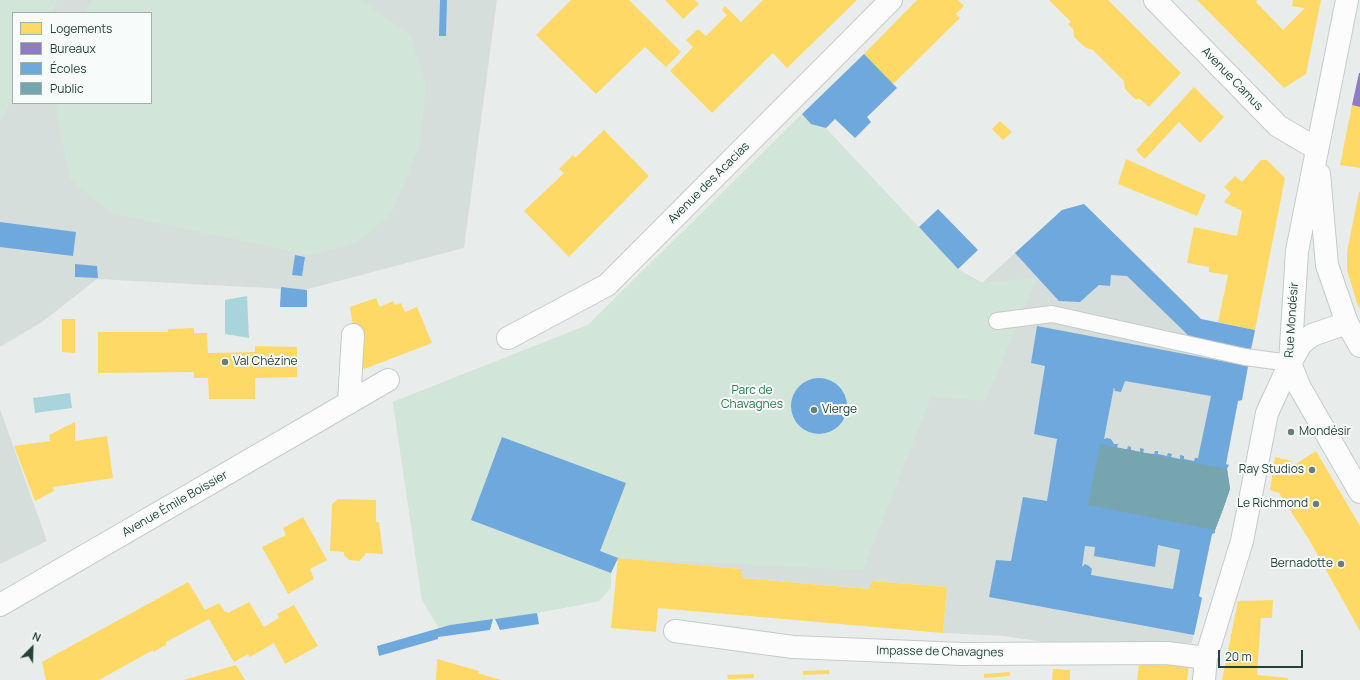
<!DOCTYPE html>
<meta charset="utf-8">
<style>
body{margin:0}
#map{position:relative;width:1360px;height:680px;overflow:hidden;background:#e8edeb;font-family:Manrope,sans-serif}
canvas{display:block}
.legend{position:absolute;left:12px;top:12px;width:140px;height:92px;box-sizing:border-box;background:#f7fbf9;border:1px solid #a3b1ad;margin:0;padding:5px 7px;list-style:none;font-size:12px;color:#24423a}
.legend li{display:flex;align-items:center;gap:8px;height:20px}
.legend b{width:20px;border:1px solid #a3b1ad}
.north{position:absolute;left:12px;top:628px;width:40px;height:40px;-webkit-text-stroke:3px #f7fbf9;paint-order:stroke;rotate:23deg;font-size:11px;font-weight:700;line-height:16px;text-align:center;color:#24423a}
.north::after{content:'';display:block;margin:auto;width:14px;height:18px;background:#24423a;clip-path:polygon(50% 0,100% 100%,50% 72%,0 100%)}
.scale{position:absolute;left:1218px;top:650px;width:85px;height:18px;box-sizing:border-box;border:2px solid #24423a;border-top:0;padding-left:5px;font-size:12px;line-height:14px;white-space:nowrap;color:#24423a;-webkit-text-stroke:3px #f7fbf9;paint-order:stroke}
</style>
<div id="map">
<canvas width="1360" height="680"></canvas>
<ul class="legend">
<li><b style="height:11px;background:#ffd966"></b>Logements</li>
<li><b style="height:11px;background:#8e7cc3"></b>Bureaux</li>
<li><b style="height:11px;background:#6fa8dc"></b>Écoles</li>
<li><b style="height:11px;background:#76a5af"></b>Public</li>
</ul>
<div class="north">N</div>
<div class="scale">20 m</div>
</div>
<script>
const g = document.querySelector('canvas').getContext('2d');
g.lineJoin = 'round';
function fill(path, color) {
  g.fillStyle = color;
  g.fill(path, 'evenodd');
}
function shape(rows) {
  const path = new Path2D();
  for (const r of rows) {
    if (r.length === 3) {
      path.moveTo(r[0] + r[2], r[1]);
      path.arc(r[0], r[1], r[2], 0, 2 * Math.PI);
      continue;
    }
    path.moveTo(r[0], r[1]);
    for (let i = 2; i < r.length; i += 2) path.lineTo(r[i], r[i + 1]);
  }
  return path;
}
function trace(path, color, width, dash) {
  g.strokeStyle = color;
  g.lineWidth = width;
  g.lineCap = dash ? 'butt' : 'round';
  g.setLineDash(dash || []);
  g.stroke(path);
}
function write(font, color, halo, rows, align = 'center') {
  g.font = font + ' Manrope,sans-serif';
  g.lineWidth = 4;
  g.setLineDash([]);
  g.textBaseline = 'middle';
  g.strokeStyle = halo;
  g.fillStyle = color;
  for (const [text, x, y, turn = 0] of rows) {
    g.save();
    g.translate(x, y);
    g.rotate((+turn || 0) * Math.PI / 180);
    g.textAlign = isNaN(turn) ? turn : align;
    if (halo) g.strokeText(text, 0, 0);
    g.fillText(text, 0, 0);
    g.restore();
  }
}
fill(shape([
 [57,0,497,0,464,248,304,290,97,279,42,322,0,347,0,121,13,97,13,103,151,103,151,13,51,13],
 [802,114,919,227,958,269,982,283,1062,210,1084,204,1201,319,1255,330,1242,400,1238,401,1226,464,1230,489,1223,509,1215,530,1215,533,1212,534,1199,596,1202,598,1192,643,1052,643,1003,636,943,633,947,587,873,581,869,589,742,578,742,569,618,558,611,573,611,587,599,601,537,613,450,625,422,600,393,402,588,325],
 [0,409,47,541,0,564]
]), '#d6dedb');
fill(shape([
 [0,0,57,0,51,13,13,13,13,97,0,121],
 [92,0,353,0,362,1,410,35,426,84,420,144,391,214,356,243,310,255,111,213,70,179,56,110,58,103,151,103,151,13,85,13],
 [802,114,826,128,958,269,982,283,1037,278,985,401,931,396,863,570,618,558,611,573,611,587,599,601,537,613,450,625,439,628,422,600,393,402,588,325]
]), '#d1e6d8');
fill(shape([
 [247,296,249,338,225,334,225,300],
 [70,393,72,408,35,413,33,398]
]), '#a9d4db');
fill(shape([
 [571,0,629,0,681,52,666,67,645,47,596,94,536,35],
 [665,0,695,0,699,4,683,19],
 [763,0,857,0,787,68,773,53,712,113,670,71,693,47,686,40,698,29,706,36,727,15,722,10,725,6,741,22],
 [917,0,958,0,964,6,956,14,960,18,893,84,864,54],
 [1049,0,1108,0,1181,73,1149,107,1140,99,1135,99,1125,89,1124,81,1093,50,1086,48,1074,37,1073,29,1068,24,1071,22],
 [1197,0,1257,0,1256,2,1283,30,1305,8,1292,6,1293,0,1321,0,1306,74,1284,88],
 [1194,87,1224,117,1200,143,1179,122,1145,159,1136,150],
 [1352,105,1360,107,1360,168,1340,165],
 [1000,121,1012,132,1003,140,992,129],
 [604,130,649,176,569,257,524,211,564,173,559,169,573,155,575,158],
 [1126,159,1206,195,1197,216,1118,184],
 [1261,160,1267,160,1285,178,1255,330,1218,322,1228,275,1209,272,1209,267,1187,263,1194,227,1237,236,1242,211,1224,202,1231,193,1224,187,1235,176,1242,182],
 [1359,192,1360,192,1360,309,1357,303,1347,270,1347,252],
 [376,298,380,307,393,301,395,305,401,303,405,312,417,307,432,343,364,369,357,353,350,307],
 [62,319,75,319,75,353,62,352],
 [194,328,194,333,207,333,208,353,255,352,255,346,297,347,297,377,255,378,255,399,209,399,208,378,194,378,194,372,98,373,98,332,168,332,168,329],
 [75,422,75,441,107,436,113,478,53,487,54,491,35,501,14,446,50,441,49,435],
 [1316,451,1360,526,1360,631,1308,538,1279,493,1270,490,1275,457,1291,461,1294,465],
 [338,499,376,500,376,522,379,522,383,554,365,553,365,555,359,561,349,560,344,555,344,552,330,551,332,504],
 [303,517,327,560,310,569,314,579,288,594,262,547,286,535,283,528],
 [618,558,742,569,742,578,869,589,872,581,947,587,943,633,658,608,656,632,611,628],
 [188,582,205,610,219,603,225,612,226,611,228,613,249,602,264,627,279,618,277,614,294,605,318,646,285,664,274,643,250,657,248,654,234,662,209,619,166,642,166,645,153,652,153,650,99,680,46,680,42,662],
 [1273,600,1272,618,1261,618,1257,675,1288,678,1288,680,1222,680,1238,601],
 [437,659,479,671,478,673,501,680,436,680],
 [1139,663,1189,665,1187,680,1137,680],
 [236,665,245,680,183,680],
 [1053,669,1070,670,1070,680,1052,680],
 [829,670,829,674,803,675,803,671],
 [1010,672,1010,676,984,678,984,674],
 [754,674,754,678,728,679,727,675]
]), '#ffd966');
fill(shape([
 [1359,73,1360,73,1360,107,1352,105]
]), '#8e7cc3');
fill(shape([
 [440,0,447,0,446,36,439,36],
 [864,54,897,88,867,117,871,122,855,138,835,119,826,128,811,124,802,114],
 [1084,204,1201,319,1255,330,1251,349,1191,338,1127,276,1111,275,1110,286,1099,285,1080,302,1059,301,1015,253,1062,210],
 [938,209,978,250,958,269,919,227],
 [0,222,76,232,73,256,0,247],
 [295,255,305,257,302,276,292,275],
 [75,264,97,266,98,278,75,277],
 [281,287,307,290,307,307,280,307],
 [1037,326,1248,366,1242,400,1238,401,1226,464,1229,465,1227,469,1230,489,1223,509,1215,530,1215,533,1212,534,1199,596,1202,598,1194,635,989,597,996,560,1011,561,1023,497,1047,501,1057,439,1034,434,1045,366,1031,363],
 [1125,381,1211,396,1198,458,1195,458,1194,461,1184,459,1184,456,1180,455,1180,459,1171,457,1172,454,1168,453,1167,456,1158,454,1158,451,1155,451,1154,454,1143,453,1144,449,1140,448,1140,452,1131,450,1131,447,1128,446,1127,450,1117,448,1118,444,1114,444,1111,439,1107,438,1104,439,1114,387,1115,391,1121,392],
 [1158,545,1180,550,1173,589,1091,575,1092,569,1089,566,1085,564,1082,567,1085,546,1095,547,1094,556,1155,567],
 [819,406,28],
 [502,437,626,483,600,551,618,558,611,573,471,520],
 [537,613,539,624,500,630,495,619],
 [493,619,490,630,438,637,438,639,379,656,377,646,450,625]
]), '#6fa8dc');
fill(shape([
 [1100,444,1227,469,1230,489,1223,509,1215,530,1088,505]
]), '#76a5af');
const lane = shape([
 [997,321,1052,314,1245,357,1290,363]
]);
const street = shape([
 [1155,0,1278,126,1317,149],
 [508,338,607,285,891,0],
 [349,403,353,335],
 [0,605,388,380],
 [675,631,793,647,962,654,1167,653,1206,658],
 [1204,680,1206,658,1242,541,1267,413,1290,363,1301,344,1312,335,1347,323]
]);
const secondary = shape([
 [1347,0,1297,251,1290,363,1299,386,1360,492],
 [1319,174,1327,265,1347,323,1360,346]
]);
trace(lane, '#c5cac8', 18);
trace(street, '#c5cac8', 24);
trace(secondary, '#c3cbc8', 24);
trace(lane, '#fcfcfc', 16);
trace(street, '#fcfcfc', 22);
trace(secondary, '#fcfcfc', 22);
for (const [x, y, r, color] of [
 [225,362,4,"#697e78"],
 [814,410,4,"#697e78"],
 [1291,432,4,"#697e78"],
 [1312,470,4,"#697e78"],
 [1316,504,4,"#697e78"],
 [1341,564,4,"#697e78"]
]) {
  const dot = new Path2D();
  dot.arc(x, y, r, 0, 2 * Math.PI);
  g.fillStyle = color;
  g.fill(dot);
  trace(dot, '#f7fbf9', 1.5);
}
write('12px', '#24423a', '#f7fbf9', [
 ["Avenue Camus",1232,79,46],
 ["Avenue des Acacias",709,183,-45],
 ["Rue Mondésir",1292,320,-86],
 ["Avenue Émile Boissier",175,504,-30],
 ["Impasse de Chavagnes",940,652,1]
]);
write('12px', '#24423a', '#f7fbf9', [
 ["Val Chézine",233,362],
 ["Vierge",822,410],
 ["Mondésir",1299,432],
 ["Ray Studios",1304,470,"right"],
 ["Le Richmond",1308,504,"right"],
 ["Bernadotte",1333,564,"right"]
], 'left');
write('12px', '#2d7a4b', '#f7fbf9', [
 ["Parc de",752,391],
 ["Chavagnes",752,405]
]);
</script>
